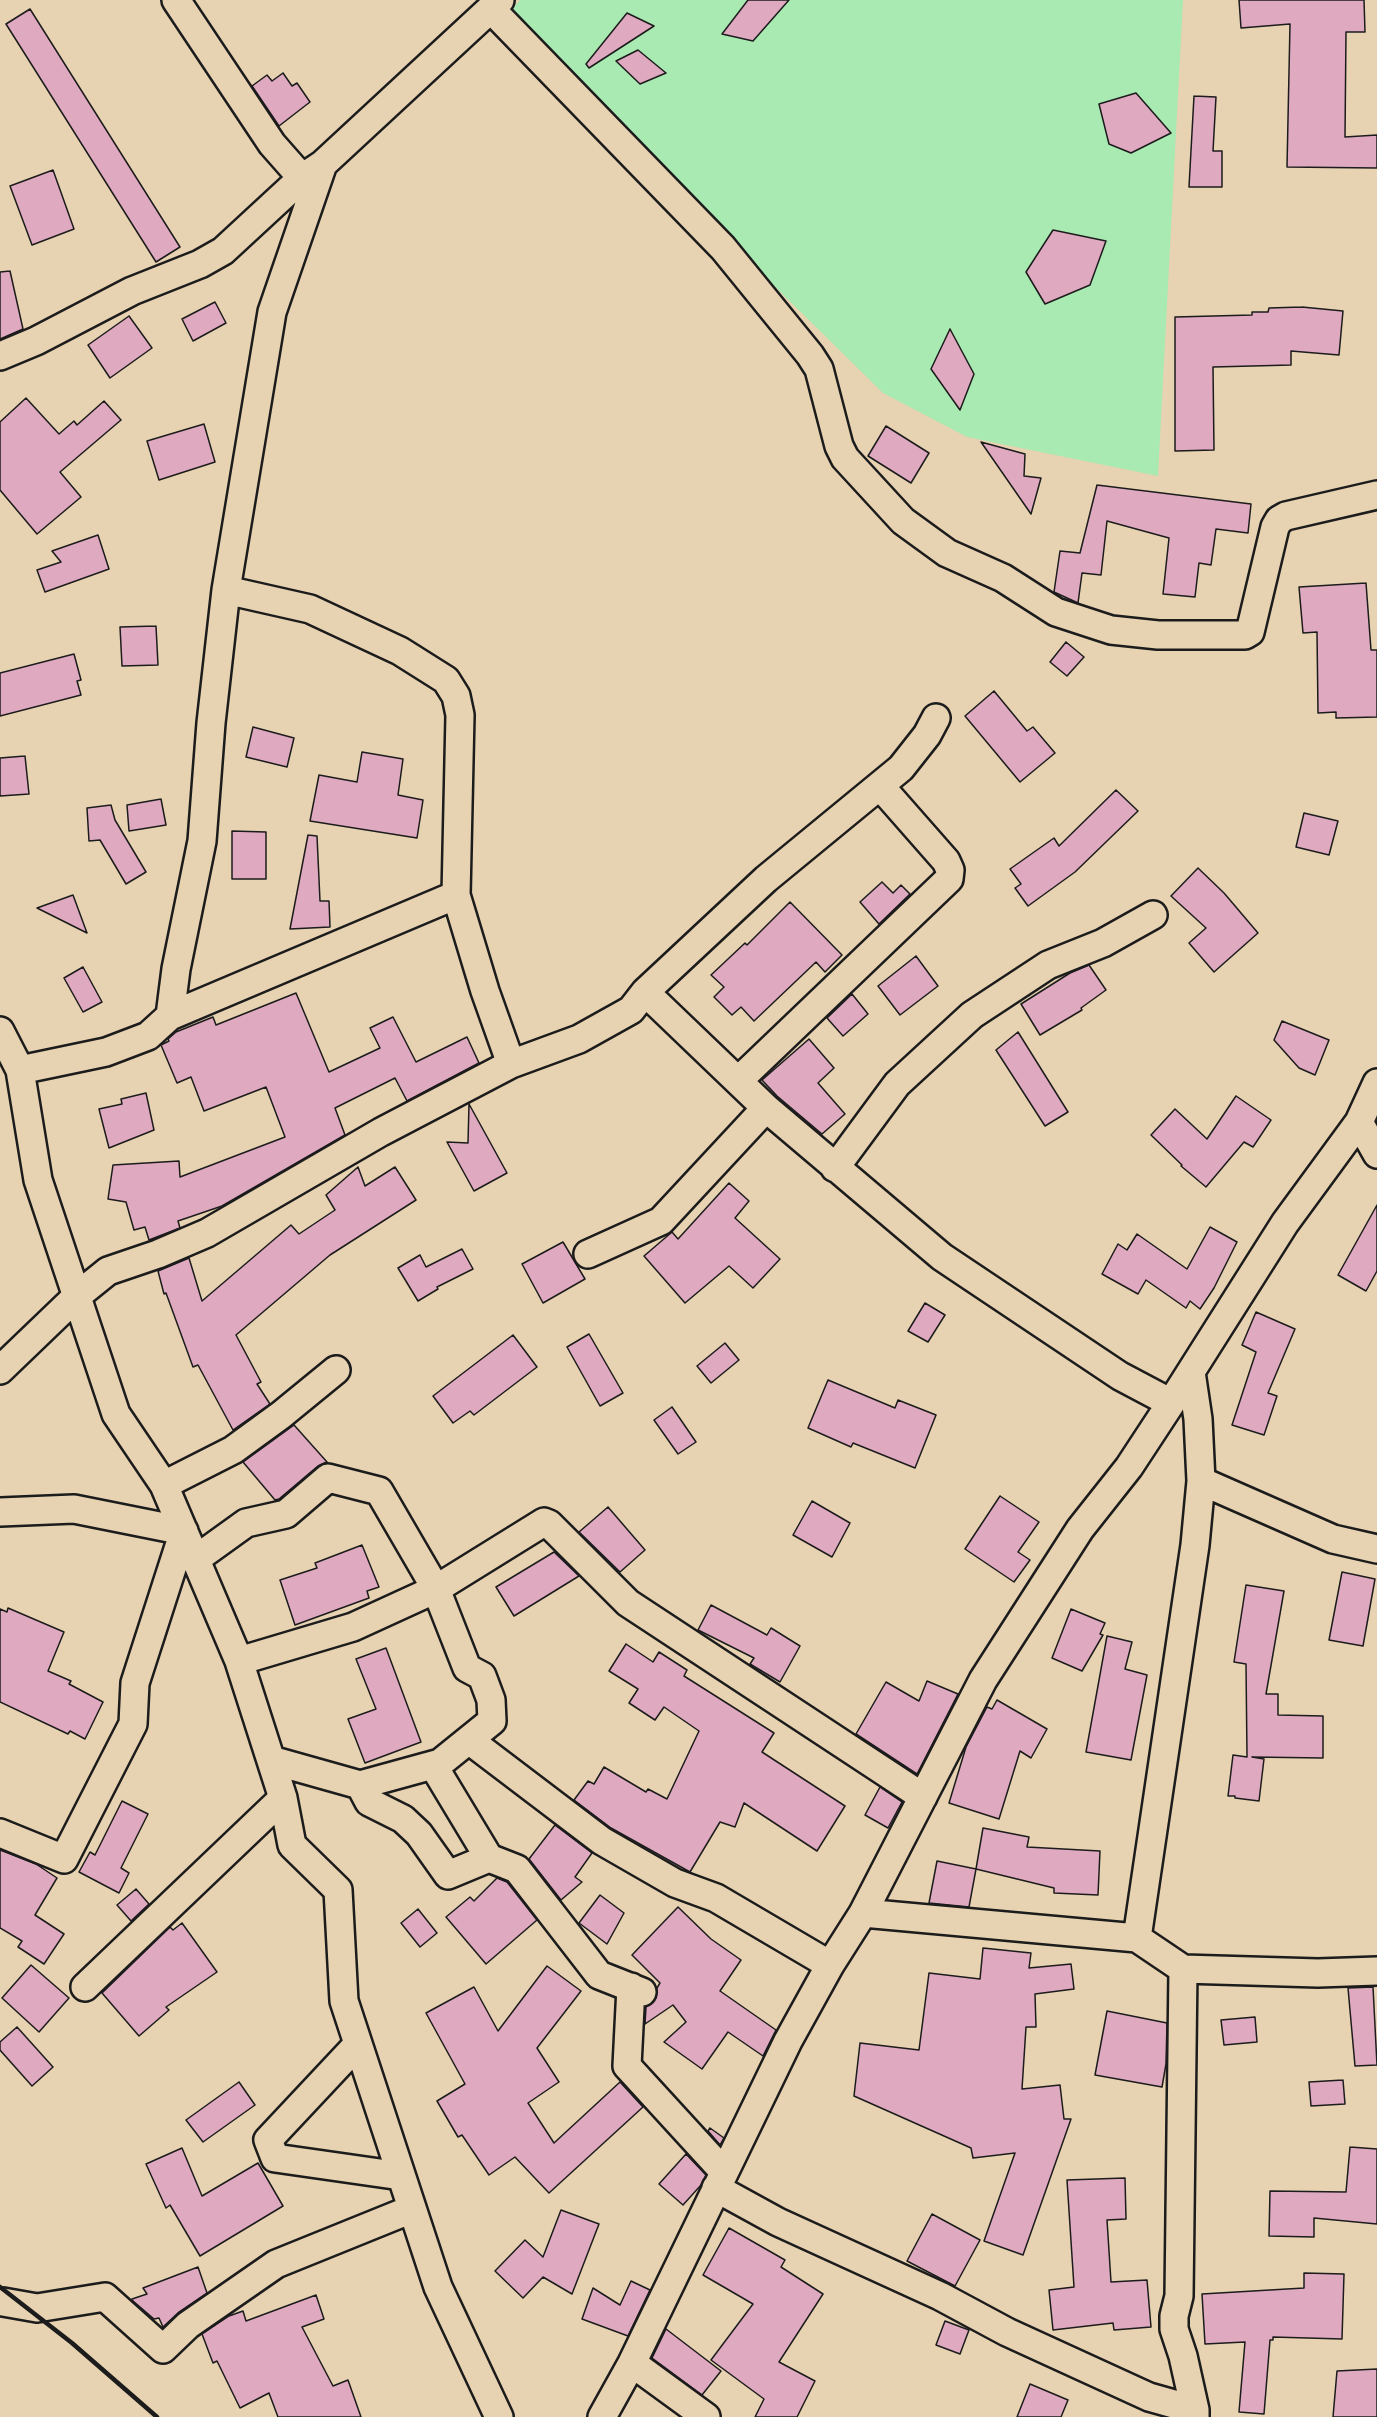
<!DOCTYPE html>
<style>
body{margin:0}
canvas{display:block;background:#e7d2b1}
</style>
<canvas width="1377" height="2417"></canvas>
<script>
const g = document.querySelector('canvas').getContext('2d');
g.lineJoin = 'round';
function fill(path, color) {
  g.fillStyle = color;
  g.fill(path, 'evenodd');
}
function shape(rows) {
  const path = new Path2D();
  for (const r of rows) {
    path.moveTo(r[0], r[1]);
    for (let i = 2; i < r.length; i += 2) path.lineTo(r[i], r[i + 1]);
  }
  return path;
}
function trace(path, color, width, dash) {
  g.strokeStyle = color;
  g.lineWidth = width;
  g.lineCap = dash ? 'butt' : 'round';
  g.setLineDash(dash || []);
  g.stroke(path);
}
fill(shape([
 [520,0,1183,0,1158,476,967,437,883,393,503,19]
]), '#a9e9b2');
const building = shape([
 [748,0,789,0,753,41,722,34,748,0],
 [1239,0,1364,0,1365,32,1346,32,1345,137,1377,135,1377,168,1287,167,1290,24,1241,28,1239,0],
 [30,9,180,247,156,262,6,24,30,9],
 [627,13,654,26,589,68,586,64,627,13],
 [638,50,666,73,640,84,616,61,638,50],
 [283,73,292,86,297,83,310,102,279,126,252,86,267,75,272,81,283,73],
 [1136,93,1171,133,1131,153,1109,144,1099,104,1136,93],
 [1194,96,1216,97,1213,151,1222,151,1222,187,1189,187,1194,96],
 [53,170,74,229,32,245,10,186,53,170],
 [1053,230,1106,241,1090,285,1045,304,1026,272,1053,230],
 [10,271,23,329,0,339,0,272,10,271],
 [215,302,226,323,193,341,182,319,215,302],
 [1302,307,1343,311,1339,355,1291,351,1291,365,1213,367,1214,450,1175,451,1175,317,1252,315,1252,312,1268,312,1269,308,1302,307],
 [129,316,152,348,110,378,88,345,129,316],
 [950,329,974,374,960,410,931,369,950,329],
 [26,398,59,434,74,421,77,425,104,401,121,420,60,472,81,497,37,534,0,490,0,422,26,398],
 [204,424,215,462,159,480,147,441,204,424],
 [886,426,929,453,911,483,868,456,886,426],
 [981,442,1025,454,1024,476,1041,478,1031,514,981,442],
 [1097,485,1251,504,1248,533,1216,529,1211,565,1199,563,1195,597,1163,594,1169,538,1107,521,1101,575,1082,573,1078,603,1054,592,1060,551,1080,553,1097,485],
 [98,535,109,569,45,592,37,570,61,562,52,551,98,535],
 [1366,583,1371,650,1377,650,1377,717,1336,718,1336,712,1318,713,1317,632,1303,633,1299,587,1366,583],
 [156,626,158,665,122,666,120,627,156,626],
 [1066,642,1084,657,1067,676,1050,662,1066,642],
 [74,654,81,680,77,681,81,695,0,716,0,673,74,654],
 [994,691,1027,731,1033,727,1055,753,1020,782,965,716,994,691],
 [253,727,294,738,287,767,246,757,253,727],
 [362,752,403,759,398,795,423,800,417,838,310,821,319,775,357,782,362,752],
 [25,756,29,794,0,796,0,758,25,756],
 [1116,790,1138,811,1075,872,1028,906,1015,888,1021,884,1010,869,1054,838,1059,846,1116,790],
 [161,799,166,825,129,831,127,805,161,799],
 [111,805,115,820,146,872,126,884,100,840,89,841,87,808,111,805],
 [1304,813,1338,821,1329,855,1296,847,1304,813],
 [232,831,266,832,266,879,232,879,232,831],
 [308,835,317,836,320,901,329,901,330,927,290,929,308,835],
 [1198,868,1224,893,1258,933,1214,972,1189,943,1206,928,1171,896,1198,868],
 [882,882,893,893,901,885,910,894,879,924,860,902,882,882],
 [73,895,87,933,37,908,73,895],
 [790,902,842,955,825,972,816,962,754,1021,741,1007,732,1015,714,997,724,987,711,975,745,943,747,945,790,902],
 [916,956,938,986,900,1015,878,986,916,956],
 [1089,965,1106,990,1081,1008,1082,1010,1040,1035,1021,1004,1070,973,1089,965],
 [83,967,102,1002,83,1012,64,978,83,967],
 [296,993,329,1072,380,1048,370,1028,393,1017,416,1062,467,1037,479,1063,407,1101,395,1078,335,1108,345,1135,222,1206,178,1221,180,1228,149,1240,145,1227,134,1230,126,1202,108,1199,113,1165,179,1161,180,1177,285,1137,266,1087,204,1111,191,1077,177,1083,161,1045,169,1041,168,1039,176,1032,213,1017,216,1025,296,993],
 [852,994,868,1014,843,1036,827,1018,852,994],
 [1282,1021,1329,1040,1315,1075,1299,1068,1274,1040,1282,1021],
 [1018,1032,1068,1112,1045,1126,996,1050,1018,1032],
 [809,1039,834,1068,818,1083,845,1114,822,1134,777,1096,762,1080,809,1039],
 [146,1093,154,1130,109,1148,99,1109,122,1104,121,1099,146,1093],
 [1236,1096,1271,1120,1253,1147,1244,1142,1206,1187,1181,1166,1182,1165,1151,1135,1175,1109,1207,1139,1236,1096],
 [469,1104,507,1173,474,1191,447,1142,468,1143,469,1104],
 [358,1167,365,1186,395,1167,416,1200,330,1255,236,1335,261,1382,257,1384,270,1404,233,1430,198,1365,193,1367,166,1293,164,1294,158,1271,189,1258,202,1301,291,1225,299,1234,335,1210,326,1195,358,1167],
 [729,1183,749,1201,735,1218,780,1259,753,1288,729,1266,685,1303,644,1256,672,1232,678,1239,729,1183],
 [1377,1205,1377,1271,1366,1291,1338,1275,1377,1205],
 [1210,1227,1237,1242,1214,1288,1200,1309,1190,1301,1186,1308,1146,1280,1138,1294,1102,1274,1118,1244,1127,1250,1137,1234,1187,1269,1210,1227],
 [563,1242,585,1279,543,1303,522,1264,563,1242],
 [462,1249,473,1269,437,1287,438,1289,418,1301,398,1268,420,1255,426,1267,462,1249],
 [925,1303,945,1315,928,1342,908,1331,925,1303],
 [1256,1312,1295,1329,1268,1393,1277,1396,1264,1435,1232,1425,1256,1352,1242,1345,1256,1312],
 [589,1334,623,1393,600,1406,567,1347,589,1334],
 [513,1335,537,1367,474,1415,470,1411,453,1423,433,1396,513,1335],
 [725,1343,739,1360,711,1383,697,1366,725,1343],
 [828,1380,895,1408,898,1400,936,1415,915,1468,853,1443,851,1447,808,1428,828,1380],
 [672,1407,696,1442,678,1454,654,1420,672,1407],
 [294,1425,327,1462,318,1466,279,1499,275,1500,243,1462,294,1425],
 [1000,1496,1039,1522,1018,1552,1030,1560,1014,1582,965,1549,1000,1496],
 [812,1501,850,1523,832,1557,793,1535,812,1501],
 [608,1507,645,1550,620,1572,579,1532,608,1507],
 [362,1545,379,1587,367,1591,369,1598,295,1625,280,1580,317,1568,315,1563,362,1545],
 [554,1552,579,1576,514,1616,496,1587,554,1552],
 [1342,1572,1375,1579,1363,1646,1329,1640,1342,1572],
 [1246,1585,1284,1591,1266,1694,1278,1694,1278,1715,1323,1716,1323,1758,1252,1757,1264,1759,1259,1801,1235,1798,1235,1796,1228,1796,1233,1755,1247,1757,1246,1664,1234,1662,1246,1585],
 [711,1605,767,1635,771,1628,800,1646,780,1682,750,1664,754,1658,698,1630,711,1605],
 [8,1608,64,1632,48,1671,71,1681,69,1684,103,1702,85,1739,70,1731,68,1734,0,1702,0,1609,7,1612,8,1608],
 [1071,1609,1105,1623,1100,1634,1103,1635,1082,1671,1052,1658,1071,1609],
 [1107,1636,1132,1642,1125,1669,1147,1675,1131,1760,1086,1752,1107,1636],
 [626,1644,653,1662,659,1652,687,1670,684,1676,774,1733,762,1752,845,1806,817,1851,744,1803,735,1827,720,1822,690,1872,611,1828,574,1800,588,1781,594,1784,604,1767,646,1792,648,1789,667,1799,699,1731,664,1707,655,1720,629,1703,638,1689,609,1671,626,1644],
 [386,1648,421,1742,365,1763,348,1719,376,1709,356,1659,386,1648],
 [927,1681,958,1694,917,1774,856,1734,886,1682,919,1701,927,1681],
 [997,1700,1047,1729,1031,1758,1020,1751,999,1819,949,1803,966,1747,987,1707,992,1709,997,1700],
 [880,1787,902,1802,888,1828,865,1815,880,1787],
 [122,1801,148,1814,121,1868,129,1873,119,1893,79,1872,90,1852,95,1855,122,1801],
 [555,1825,592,1853,575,1877,582,1882,561,1900,529,1859,555,1825],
 [983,1828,1029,1837,1027,1847,1100,1851,1098,1895,1054,1893,1054,1888,976,1869,983,1828],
 [0,1850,36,1864,57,1878,35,1915,64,1934,44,1964,18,1947,22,1941,0,1928,0,1850],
 [937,1861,976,1869,969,1907,929,1903,937,1861],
 [497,1878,507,1882,537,1920,486,1964,446,1917,470,1897,474,1901,497,1878],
 [136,1889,149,1904,131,1921,117,1905,136,1889],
 [600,1895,624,1913,607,1944,579,1923,600,1895],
 [678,1907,711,1939,741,1960,720,1991,776,2030,763,2056,728,2032,702,2069,664,2042,686,2022,673,2005,645,2024,646,2007,656,1998,657,1988,660,1983,632,1955,678,1907],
 [418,1909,437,1933,420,1947,401,1923,418,1909],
 [182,1923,217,1972,166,2007,169,2010,139,2036,102,1993,170,1927,173,1930,182,1923],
 [983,1948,1031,1953,1029,1968,1071,1964,1074,1989,1035,1994,1036,2027,1026,2027,1022,2089,1060,2085,1064,2119,1071,2119,1023,2255,984,2241,1015,2153,973,2158,971,2148,854,2096,860,2043,919,2050,929,1973,980,1979,983,1948],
 [31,1965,69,1998,39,2032,2,1998,31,1965],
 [547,1966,581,1991,537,2048,559,2082,528,2103,554,2143,620,2082,643,2107,549,2193,515,2157,489,2175,462,2135,458,2137,437,2101,465,2084,426,2013,474,1987,498,2031,547,1966],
 [1373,1987,1377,2065,1355,2066,1348,1988,1373,1987],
 [1107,2011,1167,2023,1166,2064,1162,2087,1095,2075,1107,2011],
 [1255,2017,1257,2042,1224,2045,1221,2020,1255,2017],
 [17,2027,53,2067,32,2086,0,2050,0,2042,17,2027],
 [1343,2080,1345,2104,1311,2106,1309,2082,1343,2080],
 [239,2082,255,2105,203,2142,186,2120,239,2082],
 [710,2128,724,2138,720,2145,708,2131,710,2128],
 [1350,2147,1377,2149,1377,2224,1314,2218,1314,2237,1269,2236,1270,2191,1346,2192,1350,2147],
 [182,2148,202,2196,258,2163,283,2206,200,2256,170,2205,166,2208,146,2164,182,2148],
 [686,2154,706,2175,701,2185,683,2205,659,2184,686,2154],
 [1125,2178,1126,2219,1107,2220,1111,2282,1147,2280,1151,2327,1114,2330,1113,2323,1053,2330,1049,2290,1074,2287,1067,2180,1125,2178],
 [561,2210,599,2224,572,2294,543,2277,523,2298,495,2271,525,2240,543,2257,561,2210],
 [932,2214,980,2240,955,2286,907,2261,932,2214],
 [729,2228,785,2260,781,2267,823,2294,779,2362,815,2381,797,2417,755,2417,764,2399,711,2360,753,2304,703,2275,729,2228],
 [198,2267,207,2293,179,2312,163,2327,159,2318,154,2319,133,2301,132,2299,147,2294,143,2288,198,2267],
 [1304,2273,1344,2274,1342,2339,1273,2337,1273,2340,1270,2340,1264,2414,1239,2412,1245,2342,1205,2344,1202,2294,1304,2288,1304,2273],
 [631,2281,650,2290,628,2336,582,2319,593,2288,620,2305,631,2281],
 [316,2295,324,2319,302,2327,333,2386,348,2380,361,2417,278,2417,269,2393,240,2408,217,2361,213,2363,202,2334,229,2316,243,2311,246,2321,316,2295],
 [945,2321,969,2330,960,2354,936,2345,945,2321],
 [666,2329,721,2371,702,2395,652,2358,666,2329],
 [1377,2369,1377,2417,1333,2417,1337,2371,1377,2369],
 [1030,2384,1068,2400,1061,2417,1017,2417,1030,2384]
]);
fill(building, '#dfa9bf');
trace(building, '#1c1c1c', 1.5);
const minor = shape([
 [176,0,272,144,302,178],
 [491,9,723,248,810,355,819,369,839,446,845,458,903,521,947,553,1003,578,1056,612,1111,630,1158,635,1245,635,1250,632,1275,527,1279,520,1286,516,1377,495],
 [323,164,272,312,226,590,310,609,400,651,446,680,456,696,460,715,456,895,485,991,511,1064,579,1039,631,1010,645,992,766,879,901,768,927,735,936,718],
 [0,356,36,341,132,291,200,264,223,251,302,178,323,164,500,0],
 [645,992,766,1108,942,1257,1120,1376,1171,1403],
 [170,1016,456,895],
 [0,1031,20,1070,38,1180,116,1414,164,1485,239,1661,283,1798,85,1987],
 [20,1070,106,1052,148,1036,170,1016,176,969,202,841,211,723,226,590],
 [739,1080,949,879,950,870,946,861,881,787],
 [1359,1122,1377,1154],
 [835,1168,897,1084,972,1015,1048,965,1103,943,1153,915],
 [588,1254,661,1221,766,1108],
 [0,1370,77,1296,108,1271,158,1254,207,1233,381,1132,511,1064],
 [1201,1481,1333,1539,1377,1549],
 [164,1485,233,1450,281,1415,336,1370],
 [0,1512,74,1509,184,1531,135,1683,133,1724,64,1859,0,1833],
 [196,1559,246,1523,286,1514,328,1478,379,1491,436,1589,467,1668,482,1676,491,1700,492,1721,440,1763,360,1785,271,1760],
 [239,1661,353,1627,436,1589,544,1522,549,1524,628,1603,923,1797],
 [469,1740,602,1841,675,1883,716,1898,830,1965],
 [433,1765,489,1858],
 [360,1785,369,1802,403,1819,419,1834,448,1875,489,1858,517,1869,599,1975,642,1992],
 [283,1798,292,1845,338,1890,344,2001,438,2287,499,2417],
 [863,1913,1137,1938,1183,1969,1179,2296,1174,2316,1174,2329,1183,2356,1195,2410],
 [1137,1938,1195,1545,1201,1481,1198,1419,1191,1372],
 [1183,1969,1318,1973,1377,1971],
 [631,1987,627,2066,724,2172],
 [358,2044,268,2140,275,2158,401,2176],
 [716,2188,778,2222,940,2296,1007,2332,1149,2397,1195,2410,1195,2417],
 [3,2302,37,2308,105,2297,163,2349,188,2325,276,2264,412,2209],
 [632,2363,706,2417],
 [602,2417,632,2363,788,2041,830,1965,863,1913,983,1680,1080,1529,1129,1467,1171,1403,1285,1223,1359,1122,1377,1083]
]);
trace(minor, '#1c1c1c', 32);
trace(minor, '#e7d2b1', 27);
trace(shape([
 [0,2287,72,2343,157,2417]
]), '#1c1c1c', 4.5);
</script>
